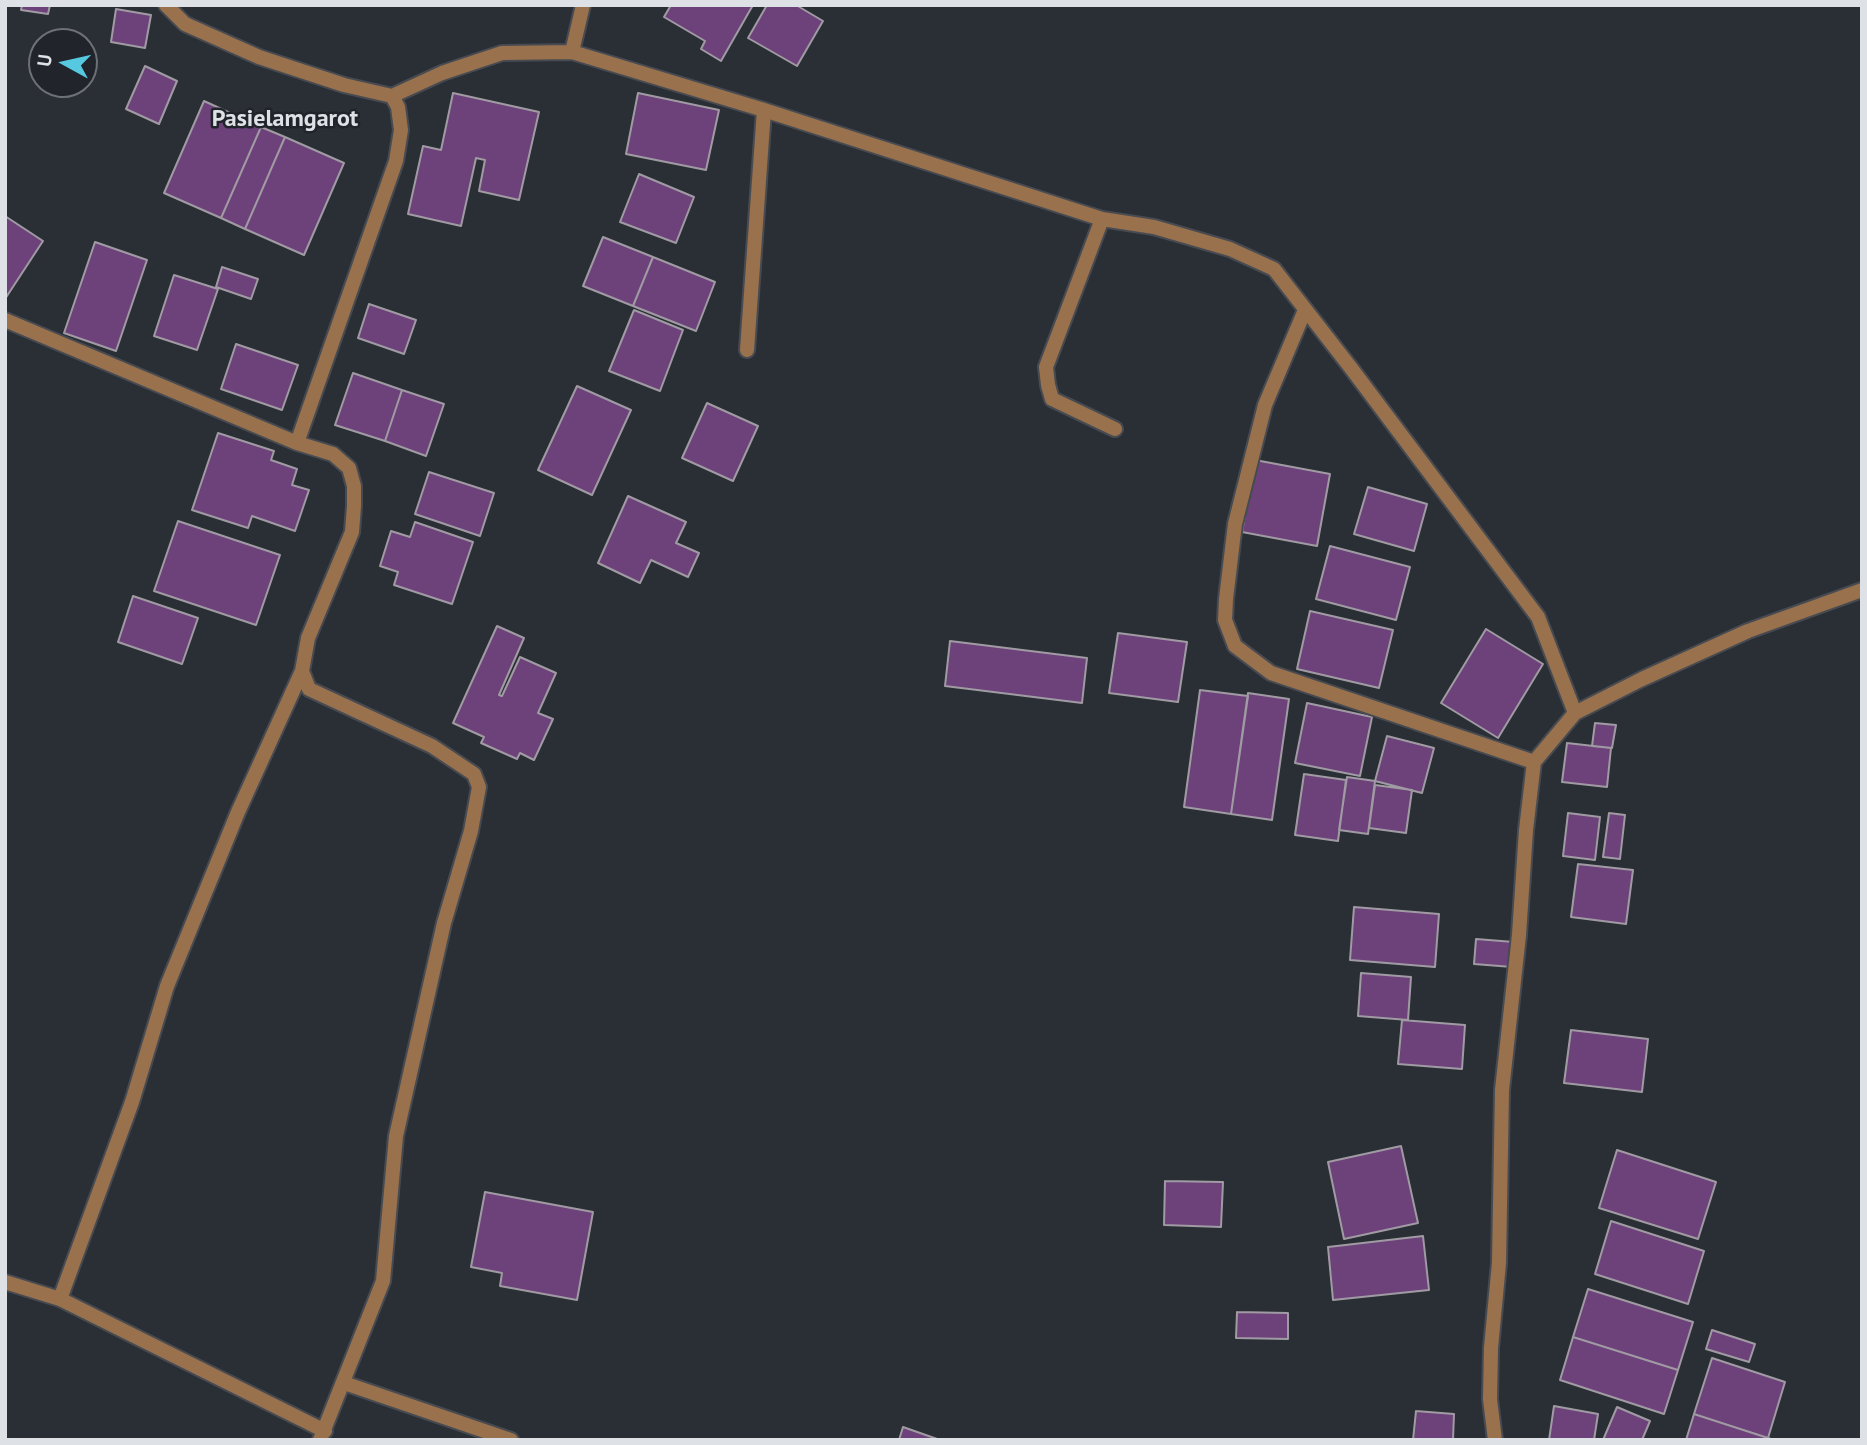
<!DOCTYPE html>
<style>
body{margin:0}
#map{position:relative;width:1867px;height:1445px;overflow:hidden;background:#2a2e35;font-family:"PT Sans",sans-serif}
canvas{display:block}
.frame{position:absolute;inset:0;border:7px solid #dee1e5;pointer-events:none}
.north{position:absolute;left:28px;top:28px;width:70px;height:70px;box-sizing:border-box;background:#21252b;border:2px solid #6d7075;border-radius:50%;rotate:278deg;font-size:19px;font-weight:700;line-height:28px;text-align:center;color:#dee1e5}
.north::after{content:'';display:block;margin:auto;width:24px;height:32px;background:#56c9e1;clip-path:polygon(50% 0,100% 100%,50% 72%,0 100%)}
</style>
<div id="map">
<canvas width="1867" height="1445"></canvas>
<div class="frame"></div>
<div class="north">U</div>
</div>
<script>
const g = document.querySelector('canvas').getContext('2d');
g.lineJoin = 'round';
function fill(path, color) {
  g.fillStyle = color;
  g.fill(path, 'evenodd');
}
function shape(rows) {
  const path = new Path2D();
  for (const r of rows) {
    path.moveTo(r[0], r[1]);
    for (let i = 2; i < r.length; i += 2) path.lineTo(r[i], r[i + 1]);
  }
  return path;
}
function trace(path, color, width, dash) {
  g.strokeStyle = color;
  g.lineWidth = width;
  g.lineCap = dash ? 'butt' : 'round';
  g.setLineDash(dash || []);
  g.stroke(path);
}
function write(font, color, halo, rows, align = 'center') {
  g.font = font + ' "PT Sans",sans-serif';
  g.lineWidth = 5;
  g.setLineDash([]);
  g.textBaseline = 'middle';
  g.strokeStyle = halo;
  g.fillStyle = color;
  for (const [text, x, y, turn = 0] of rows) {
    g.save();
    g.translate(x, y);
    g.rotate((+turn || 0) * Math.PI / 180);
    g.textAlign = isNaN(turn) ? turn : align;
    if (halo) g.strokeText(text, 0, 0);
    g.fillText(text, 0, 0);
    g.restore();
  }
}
const building = shape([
 [22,5,50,5,48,14,21,10,22,5],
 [671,5,753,5,721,61,701,49,705,41,664,17,671,5],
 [767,5,796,5,823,21,797,66,748,38,767,5],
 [116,9,151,15,145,48,111,42,116,9],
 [145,66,177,81,159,124,126,109,145,66],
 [453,93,539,112,519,200,479,191,485,160,476,158,461,226,408,214,423,146,441,150,453,93],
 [638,93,719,110,706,170,626,154,638,93],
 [204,101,261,127,221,218,164,193,204,101],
 [261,127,285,137,245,229,221,218,261,127],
 [285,137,344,163,304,255,245,229,285,137],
 [639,174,694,197,676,243,620,222,639,174],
 [5,216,43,241,5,299,5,216],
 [603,237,653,257,633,306,583,286,603,237],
 [95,242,147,260,116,351,64,333,95,242],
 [653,257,715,282,696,331,633,306,653,257],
 [222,267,258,279,251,299,216,287,222,267],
 [174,275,218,289,197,350,154,336,174,275],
 [369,304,416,320,404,354,358,338,369,304],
 [634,310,683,330,660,391,609,371,634,310],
 [236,344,298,365,282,410,221,389,236,344],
 [353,373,402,390,385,441,335,425,353,373],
 [577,386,631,410,592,495,538,470,577,386],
 [402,390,444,404,426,456,385,441,402,390],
 [707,403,758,426,733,481,682,458,707,403],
 [218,433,274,451,271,460,297,469,292,485,309,490,295,531,252,516,248,528,192,510,218,433],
 [1255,460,1330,474,1317,546,1242,532,1255,460],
 [429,472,494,493,480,536,415,514,429,472],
 [1368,487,1427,504,1414,551,1354,534,1368,487],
 [628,496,686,522,676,543,699,553,688,577,651,560,640,583,598,563,628,496],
 [178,521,280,555,256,625,154,591,178,521],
 [415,522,473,542,452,604,394,585,398,572,380,566,391,531,410,537,415,522],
 [1330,546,1410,567,1396,620,1316,599,1330,546],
 [133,596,198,618,182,664,118,642,133,596],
 [1310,611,1393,630,1379,688,1297,669,1310,611],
 [497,626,524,638,499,695,502,696,520,657,556,673,538,713,553,719,534,760,520,753,517,759,481,743,484,737,453,723,497,626],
 [1486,629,1543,664,1498,738,1441,703,1486,629],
 [1118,633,1187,642,1178,702,1109,693,1118,633],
 [950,641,1087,658,1082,703,945,686,950,641],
 [1200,690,1248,696,1231,814,1184,807,1200,690],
 [1248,693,1289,699,1272,820,1231,814,1248,693],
 [1307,703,1372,717,1360,776,1295,763,1307,703],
 [1595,723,1616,725,1612,748,1592,746,1595,723],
 [1387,736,1434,748,1422,793,1375,781,1387,736],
 [1567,743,1611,748,1607,787,1562,782,1567,743],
 [1304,774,1346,780,1338,841,1295,835,1304,774],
 [1347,777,1375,781,1368,834,1339,830,1347,777],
 [1375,785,1412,790,1406,833,1369,828,1375,785],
 [1568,813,1600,817,1595,860,1563,856,1568,813],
 [1609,813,1625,815,1620,859,1603,857,1609,813],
 [1578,864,1633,870,1626,924,1571,917,1578,864],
 [1354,907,1439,914,1435,967,1350,960,1354,907],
 [1476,939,1514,942,1512,967,1474,964,1476,939],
 [1361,973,1411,977,1408,1020,1358,1016,1361,973],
 [1402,1020,1465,1025,1462,1069,1398,1064,1402,1020],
 [1571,1030,1648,1039,1642,1092,1564,1083,1571,1030],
 [1401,1146,1418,1223,1344,1239,1328,1162,1401,1146],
 [1617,1150,1716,1182,1698,1239,1599,1208,1617,1150],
 [1165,1181,1223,1182,1221,1227,1164,1225,1165,1181],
 [485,1192,593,1212,577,1300,500,1286,502,1273,471,1267,485,1192],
 [1611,1221,1704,1251,1688,1304,1595,1274,1611,1221],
 [1423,1236,1429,1290,1333,1300,1328,1247,1423,1236],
 [1588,1289,1693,1322,1678,1370,1573,1337,1588,1289],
 [1237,1312,1288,1313,1288,1339,1236,1338,1237,1312],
 [1712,1330,1755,1344,1749,1362,1706,1349,1712,1330],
 [1573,1337,1678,1370,1664,1414,1560,1380,1573,1337],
 [1712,1358,1785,1382,1768,1438,1694,1414,1712,1358],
 [1554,1406,1598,1414,1594,1440,1549,1440,1554,1406],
 [1617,1407,1650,1421,1642,1440,1603,1440,1617,1407],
 [1416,1411,1454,1414,1453,1440,1413,1440,1416,1411],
 [1694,1414,1768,1438,1774,1440,1686,1440,1694,1414],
 [903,1427,940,1440,899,1440,903,1427]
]);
fill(building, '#6d427b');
trace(building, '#a09ba3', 2);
const street = shape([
 [166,5,185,24,259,57,344,85,392,96,442,73,502,53,572,52,764,110,1102,219,1154,227,1230,249,1274,269,1351,368,1538,617,1575,713,1534,762,1526,830,1519,935,1502,1090,1499,1263,1491,1348,1490,1399,1495,1440],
 [572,52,583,5],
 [1102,219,1046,367,1048,385,1052,399,1115,429],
 [1305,310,1265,405,1235,524,1226,599,1225,620,1235,646,1271,673,1534,762],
 [5,320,297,443],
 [747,350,764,110],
 [1575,713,1642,679,1748,631,1862,590],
 [5,1282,60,1299,325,1431],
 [60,1299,132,1102,167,986,238,812,302,671],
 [344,1383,511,1440],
 [320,1440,383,1281,396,1136,444,923,471,831,479,787,474,774,432,746,309,689,302,671,308,638,352,532,354,506,354,486,349,468,333,454,297,443,396,161,401,130,398,107,392,96]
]);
trace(street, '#474b51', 18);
trace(street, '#99714c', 14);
write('bold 24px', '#dee1e5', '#21252b', [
 ["Pasielamgarot",285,119]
]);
</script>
